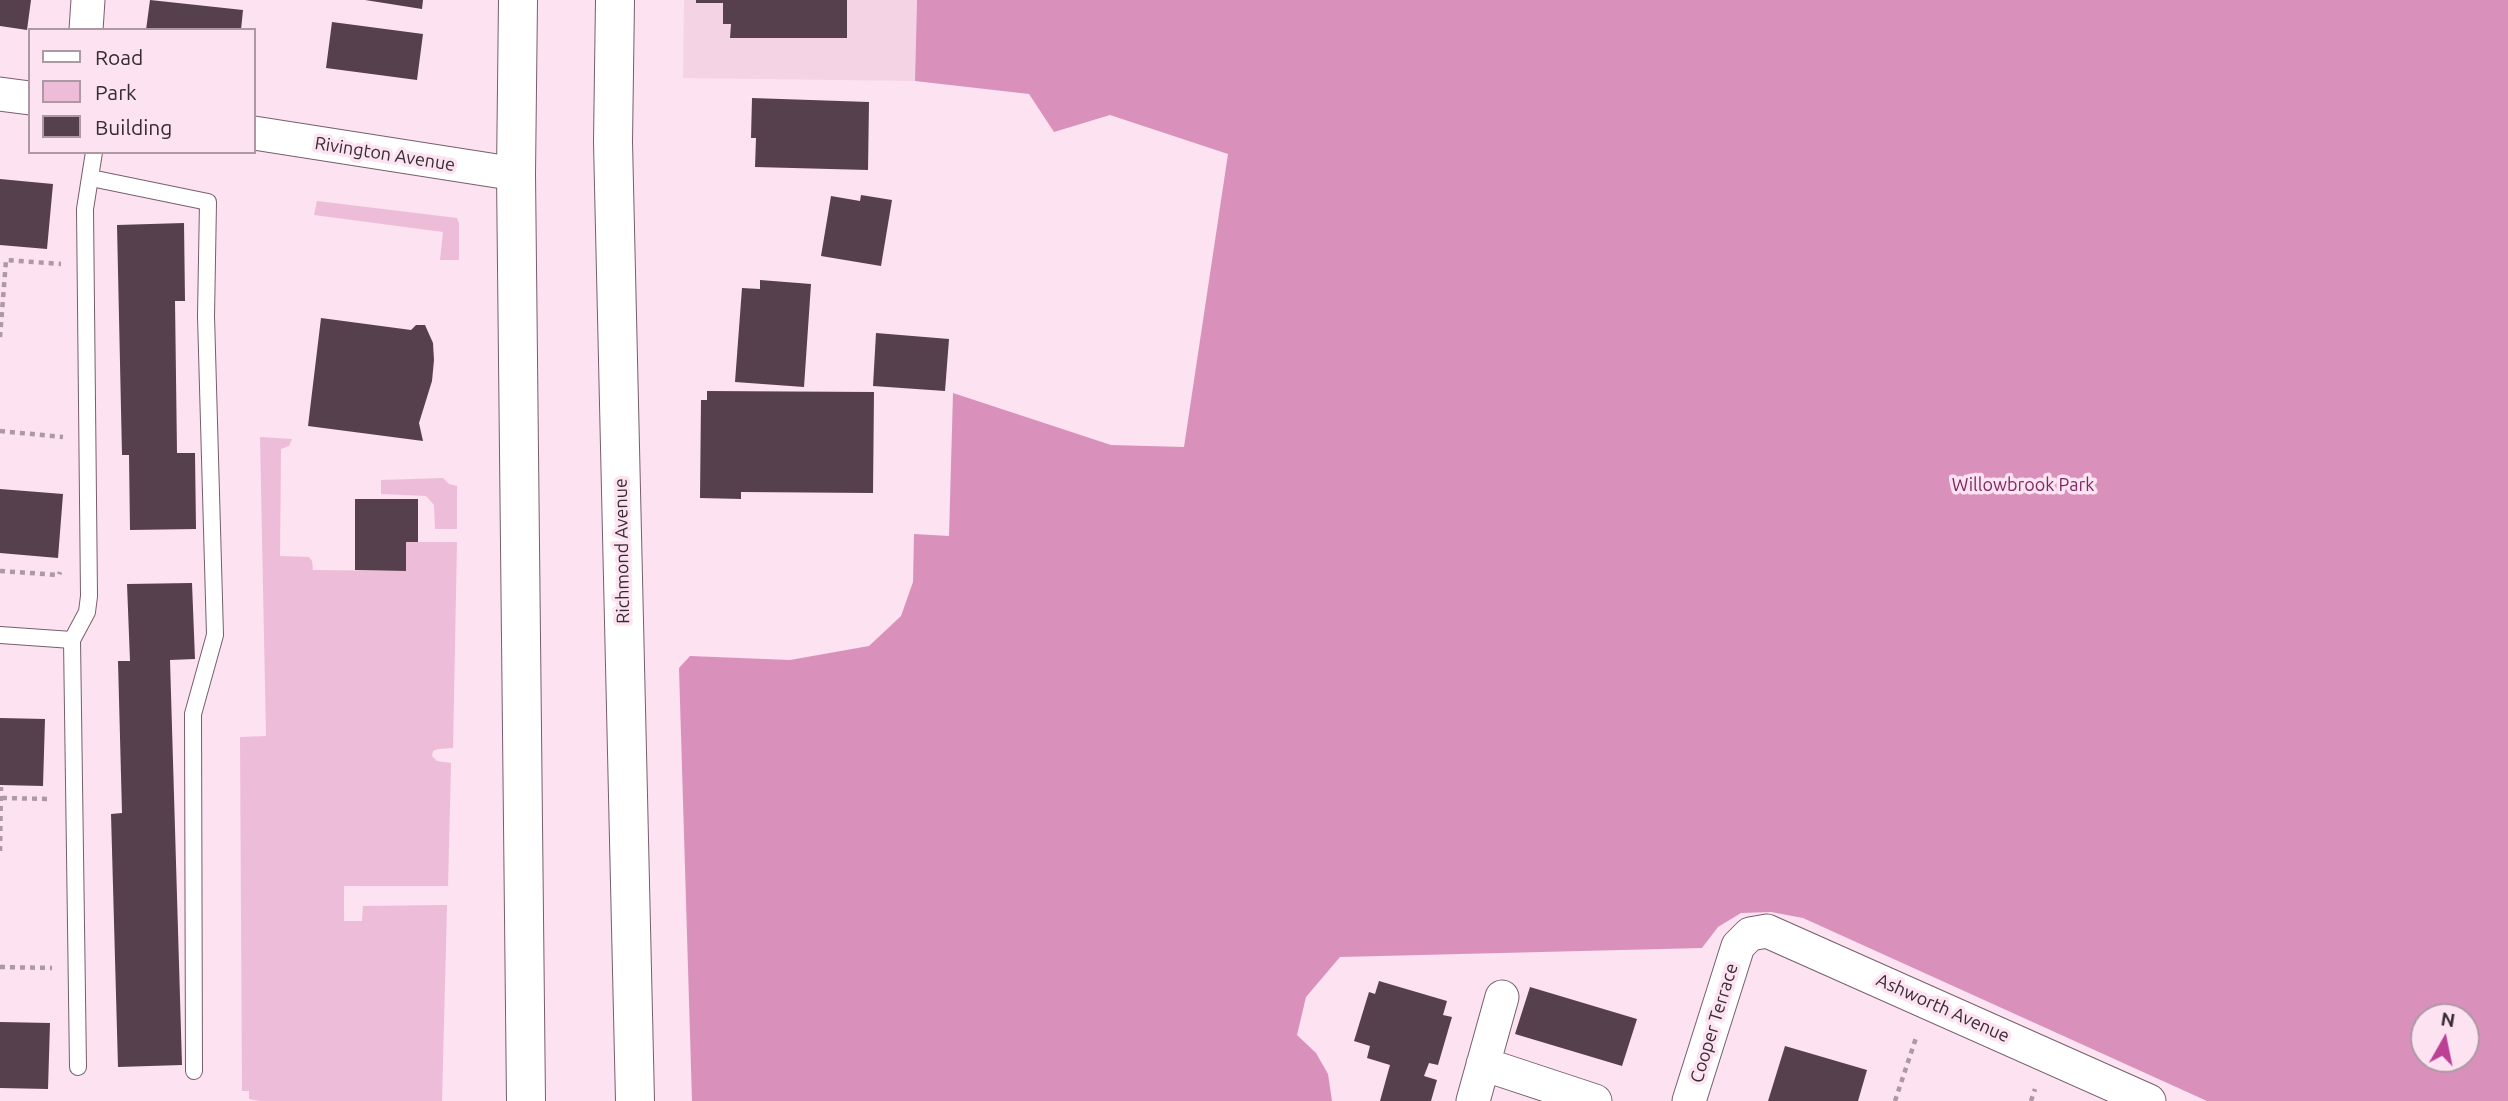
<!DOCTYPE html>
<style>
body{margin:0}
#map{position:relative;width:2508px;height:1101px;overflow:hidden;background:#fde2f1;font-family:Ubuntu,sans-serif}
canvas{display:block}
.legend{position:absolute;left:28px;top:28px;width:228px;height:126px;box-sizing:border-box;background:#fde2f1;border:2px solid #ad99a4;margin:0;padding:9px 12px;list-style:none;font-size:21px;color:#352b31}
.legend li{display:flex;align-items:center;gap:14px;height:35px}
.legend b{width:35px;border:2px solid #ad99a4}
.north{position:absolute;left:2410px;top:1003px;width:70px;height:70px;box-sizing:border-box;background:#fde2f1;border:2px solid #ad99a4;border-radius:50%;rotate:9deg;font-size:19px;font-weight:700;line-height:28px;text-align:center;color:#352b31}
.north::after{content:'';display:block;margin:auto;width:24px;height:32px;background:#bc4194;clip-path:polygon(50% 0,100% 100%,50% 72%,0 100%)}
</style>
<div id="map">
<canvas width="2508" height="1101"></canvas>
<ul class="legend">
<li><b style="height:9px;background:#fff"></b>Road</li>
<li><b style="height:19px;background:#edbcd8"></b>Park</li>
<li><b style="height:19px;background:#56404d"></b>Building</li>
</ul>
<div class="north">N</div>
</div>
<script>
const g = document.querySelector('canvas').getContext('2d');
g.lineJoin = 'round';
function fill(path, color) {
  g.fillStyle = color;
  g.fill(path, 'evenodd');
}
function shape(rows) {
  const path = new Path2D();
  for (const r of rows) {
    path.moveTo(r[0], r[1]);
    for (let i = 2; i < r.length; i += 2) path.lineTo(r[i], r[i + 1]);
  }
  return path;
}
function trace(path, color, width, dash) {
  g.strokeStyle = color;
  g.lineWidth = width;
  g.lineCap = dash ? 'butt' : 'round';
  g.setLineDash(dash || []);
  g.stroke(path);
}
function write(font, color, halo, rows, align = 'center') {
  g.font = font + ' Ubuntu,sans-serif';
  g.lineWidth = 7;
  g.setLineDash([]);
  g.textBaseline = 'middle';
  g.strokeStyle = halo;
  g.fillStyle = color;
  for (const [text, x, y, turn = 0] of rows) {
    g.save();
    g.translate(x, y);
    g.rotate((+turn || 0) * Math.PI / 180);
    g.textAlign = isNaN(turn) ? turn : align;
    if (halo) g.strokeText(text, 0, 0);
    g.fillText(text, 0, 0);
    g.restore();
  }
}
fill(shape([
 [684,0,917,0,915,81,683,78]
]), '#f4d3e5');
fill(shape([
 [317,201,457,218,459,223,459,260,440,260,443,232,314,215],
 [260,437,292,439,289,446,281,449,280,556,309,557,312,561,313,570,405,571,406,542,457,542,453,748,438,749,433,751,432,756,437,761,451,763,448,886,344,886,344,921,362,921,363,906,447,905,442,1101,260,1101,249,1099,249,1091,242,1091,240,737,266,736],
 [443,478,449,484,457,486,457,529,435,529,434,505,426,496,381,494,381,480]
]), '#edbcd8');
fill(shape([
 [917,0,2508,0,2508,1101,2207,1101,1803,918,1771,912,1741,913,1718,927,1702,948,1340,957,1306,997,1297,1035,1316,1053,1328,1074,1332,1101,692,1101,679,668,690,656,790,660,869,646,901,616,913,582,914,534,949,536,953,393,1111,445,1184,447,1228,154,1110,115,1054,132,1029,94,915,81],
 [2424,1017,2466,1017,2466,1059,2424,1059]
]), '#d991bc');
fill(shape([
 [0,0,31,0,27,30,0,26],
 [150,0,243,10,241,30,146,30],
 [365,0,423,0,422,9],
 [696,0,847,0,847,38,730,38,731,24,723,24,723,3,696,3],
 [332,22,423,34,417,80,326,68],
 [752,98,869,102,868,170,755,167,756,138,751,138],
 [0,179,53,184,47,249,0,245],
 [861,195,892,200,881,266,821,256,831,196,860,201],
 [184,223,185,301,175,301,177,453,195,453,196,529,130,530,129,455,122,455,117,225],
 [760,280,811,284,804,387,735,382,742,288,760,289],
 [321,318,411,330,416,325,425,325,433,343,434,360,432,381,419,423,423,441,308,426],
 [876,333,949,339,945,391,873,386],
 [707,391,874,392,873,493,741,492,741,499,700,498,701,400,707,400],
 [0,489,63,494,58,558,0,553],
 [355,499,418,499,418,542,406,542,406,571,355,570],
 [192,583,195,659,170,660,182,1065,118,1067,111,814,122,813,118,661,130,661,127,584],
 [0,718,45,719,43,786,0,785],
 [1379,981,1447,1001,1443,1015,1452,1017,1438,1065,1429,1063,1424,1076,1437,1080,1431,1101,1380,1101,1390,1065,1367,1058,1370,1046,1354,1041,1369,992,1375,994],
 [1530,987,1637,1019,1622,1066,1515,1034],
 [0,1022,50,1023,48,1089,0,1088],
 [1785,1046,1867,1070,1858,1101,1768,1101]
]), '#56404d');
const lane = shape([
 [91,178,208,202,206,316,215,635,193,714,194,1071],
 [0,635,72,640],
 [78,1067,72,640,87,612,89,596,85,209,94,152]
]);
const street = shape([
 [86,30,88,0],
 [0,94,30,98],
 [254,133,516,174],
 [1483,1064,1595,1101],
 [1473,1101,1502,997],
 [1689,1101,1738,946,1750,934,1767,931,2149,1101]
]);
const primary = shape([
 [518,0,516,174,526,1101],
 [615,0,613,142,635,1101]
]);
trace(lane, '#765f6c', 18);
trace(street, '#765f6c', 35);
trace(primary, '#765f6c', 40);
trace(shape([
 [0,337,6,260,61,264],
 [0,431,63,437],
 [0,571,59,575,60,572],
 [2,798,50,799],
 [0,851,1,787],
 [0,967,52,968],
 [1895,1101,1917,1035],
 [2031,1101,2035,1089]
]), '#ad99a5', 4.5, [5, 5]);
trace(lane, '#fff', 16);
trace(street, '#fff', 33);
trace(primary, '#fff', 38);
write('18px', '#352b31', '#fde2f1', [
 ["Rivington Avenue",385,154,9],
 ["Richmond Avenue",622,551,-91],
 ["Ashworth Avenue",1943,1008,24],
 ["Cooper Terrace",1714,1023,-73]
]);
write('18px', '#7c2961', '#fde2f1', [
 ["Willowbrook Park",2023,485]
]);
</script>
